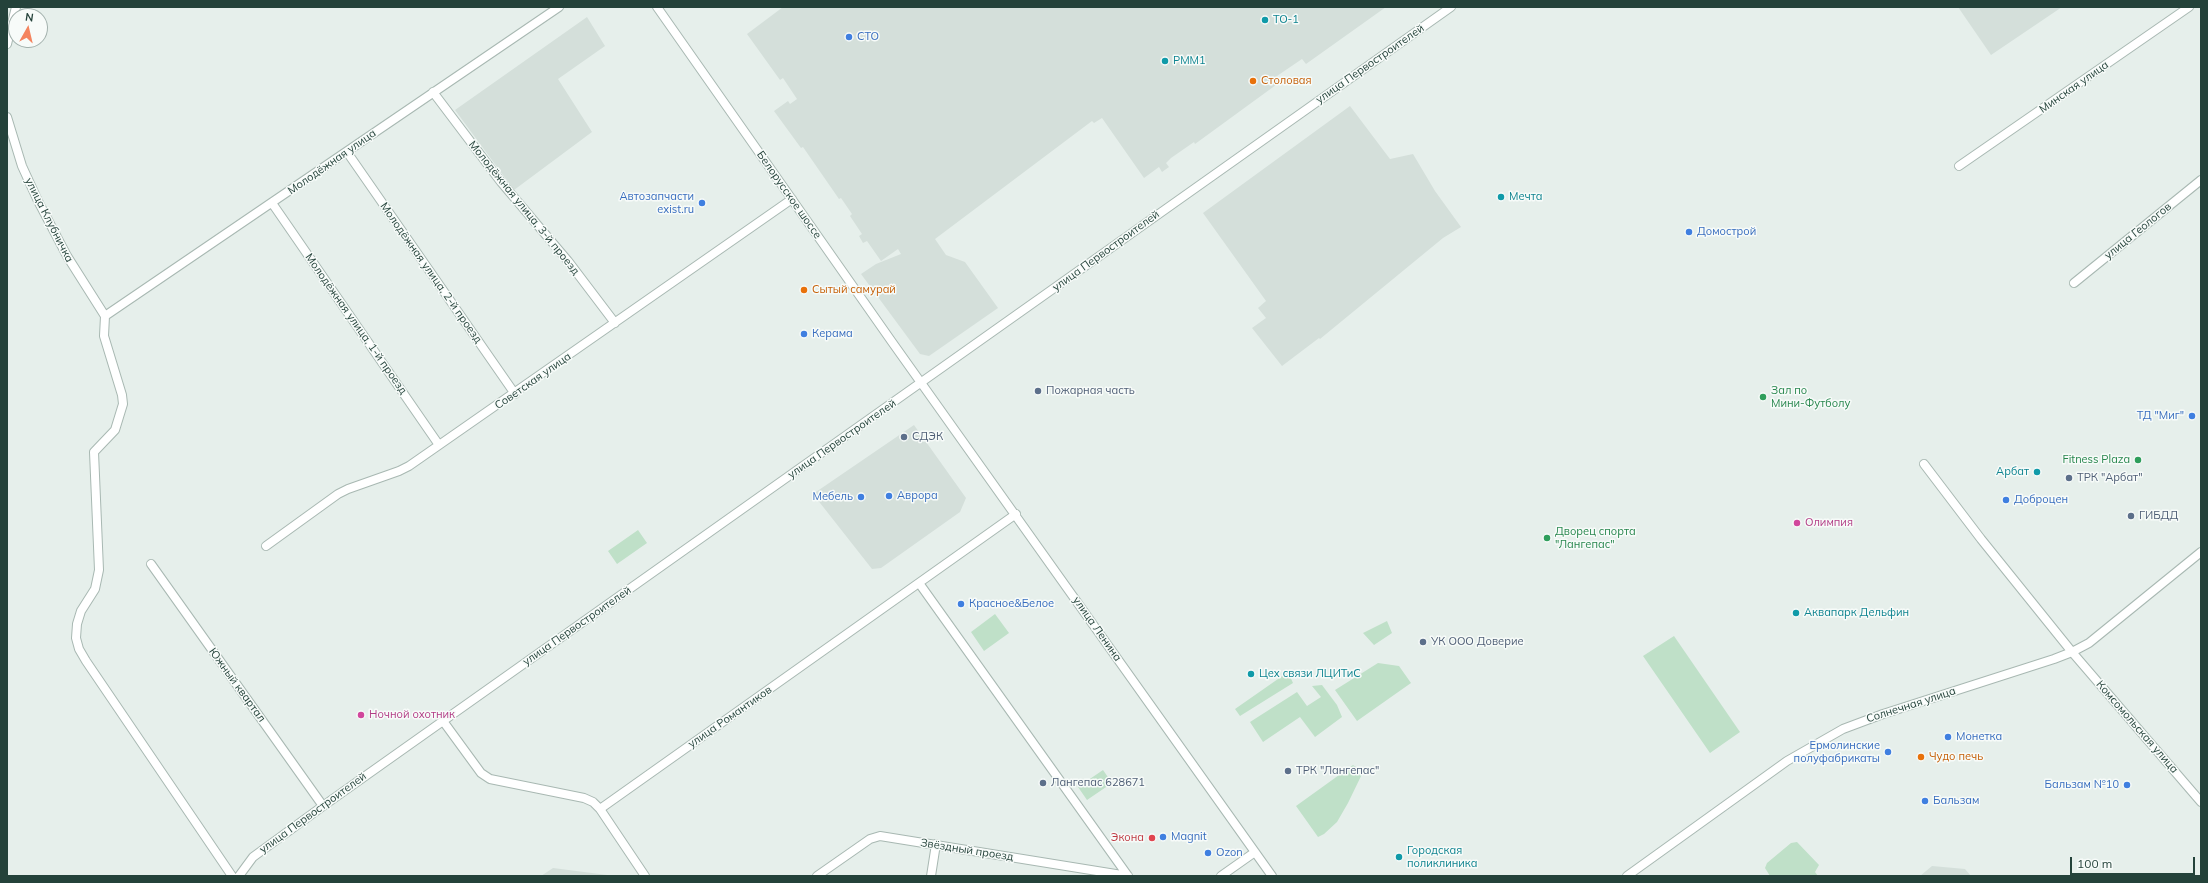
<!DOCTYPE html>
<meta charset="utf-8">
<style>
body{margin:0}
#map{position:relative;width:2208px;height:883px;overflow:hidden;background:#e6efeb;font-family:Mulish,sans-serif}
canvas{display:block}
.frame{position:absolute;inset:0;border:8px solid #24423a;pointer-events:none}
.north{position:absolute;left:8px;top:8px;width:40px;height:40px;box-sizing:border-box;background:#f7fbf9;border:1px solid #a3b1ad;border-radius:50%;rotate:8deg;font-size:11px;font-weight:700;line-height:16px;text-align:center;color:#24423a}
.north::after{content:'';display:block;margin:auto;width:14px;height:18px;background:#f4845f;clip-path:polygon(50% 0,100% 100%,50% 72%,0 100%)}
.scale{position:absolute;left:2070px;top:857px;width:125px;height:18px;box-sizing:border-box;border:2px solid #24423a;border-top:0;padding-left:5px;font-size:12px;line-height:14px;white-space:nowrap;color:#24423a;-webkit-text-stroke:3px #f7fbf9;paint-order:stroke}
</style>
<div id="map">
<canvas width="2208" height="883"></canvas>
<div class="frame"></div>
<div class="north">N</div>
<div class="scale">100 m</div>
</div>
<script>
const g = document.querySelector('canvas').getContext('2d');
g.lineJoin = 'round';
function fill(path, color) {
  g.fillStyle = color;
  g.fill(path, 'evenodd');
}
function shape(rows) {
  const path = new Path2D();
  for (const r of rows) {
    path.moveTo(r[0], r[1]);
    for (let i = 2; i < r.length; i += 2) path.lineTo(r[i], r[i + 1]);
  }
  return path;
}
function trace(path, color, width, dash) {
  g.strokeStyle = color;
  g.lineWidth = width;
  g.lineCap = dash ? 'butt' : 'round';
  g.setLineDash(dash || []);
  g.stroke(path);
}
function write(font, color, halo, rows, align = 'center') {
  g.font = font + ' Mulish,sans-serif';
  g.lineWidth = 3;
  g.setLineDash([]);
  g.textBaseline = 'middle';
  g.strokeStyle = halo;
  g.fillStyle = color;
  for (const [text, x, y, turn = 0] of rows) {
    g.save();
    g.translate(x, y);
    g.rotate((+turn || 0) * Math.PI / 180);
    g.textAlign = isNaN(turn) ? turn : align;
    if (halo) g.strokeText(text, 0, 0);
    g.fillText(text, 0, 0);
    g.restore();
  }
}
fill(shape([
 [783,7,1386,7,1306,64,1302,59,1277,76,1280,82,1195,144,1194,142,1171,158,1166,163,1169,167,1162,172,1159,167,1144,178,1102,118,1094,123,1092,121,935,239,946,255,965,262,998,308,929,356,920,354,861,274,876,264,901,254,898,249,881,261,867,241,863,243,859,236,862,234,850,216,852,214,841,198,839,199,803,147,801,148,774,111,788,101,790,104,797,99,783,78,780,80,747,34],
 [1958,7,2062,7,1991,55],
 [587,17,605,46,558,79,592,132,514,190,455,110],
 [1350,106,1390,159,1413,154,1435,191,1461,227,1443,238,1320,339,1319,338,1282,366,1252,328,1266,318,1258,308,1266,301,1203,213],
 [914,425,966,498,960,512,881,568,872,569,813,494],
 [1932,866,1965,869,1971,876,1920,876],
 [553,868,615,876,541,876]
]), '#d4dfda');
fill(shape([
 [638,530,647,543,617,564,608,551],
 [995,614,1009,633,984,651,971,632],
 [1387,621,1392,633,1374,645,1363,633],
 [1674,636,1740,732,1710,753,1643,656],
 [1378,663,1399,666,1411,683,1357,721,1335,690],
 [1288,672,1293,683,1240,716,1235,709],
 [1322,685,1337,705,1342,717,1315,737,1300,717,1263,742,1250,722,1297,692,1307,706,1321,697,1312,686],
 [1353,765,1363,772,1348,803,1337,822,1324,834,1318,837,1296,806],
 [1103,770,1112,783,1087,800,1078,787],
 [1797,842,1819,865,1815,872,1818,876,1770,876,1765,868,1767,863,1791,843]
]), '#bfe0c8');
const minor = shape([
 [657,7,892,342,1272,876],
 [7,44,16,7],
 [433,92,501,182,568,261,615,323],
 [7,117,22,166,38,201,67,256,105,316],
 [347,152,515,394],
 [1959,166,2189,7],
 [272,203,439,445],
 [2074,283,2201,180],
 [105,316,104,336,122,395,123,404,115,430,94,452,99,570,95,589,81,611,77,624,76,638,79,649,86,661,232,876],
 [105,316,559,7],
 [1924,464,1981,539,2072,652,2201,802],
 [266,546,338,494,348,489,399,471,409,466,792,199],
 [151,564,323,806],
 [919,583,1128,876],
 [443,721,481,773,490,779,584,798,593,802,600,809,1016,514],
 [600,809,645,876],
 [239,876,253,857,323,806,1451,7],
 [817,876,870,839,880,836,1128,876],
 [931,876,936,844],
 [1221,876,1255,852],
 [1627,876,1787,761,1843,729,1883,714,2054,659,2072,652,2089,643,2201,552]
]);
trace(minor, '#a8b8b2', 10);
trace(minor, '#fff', 8);
for (const [x, y, r, color] of [
 [1265,20,4,"#0f9aa8"],
 [849,37,4,"#3f7fe0"],
 [1165,61,4,"#0f9aa8"],
 [1253,81,4,"#e8710a"],
 [1501,197,4,"#0f9aa8"],
 [702,203,4,"#3f7fe0"],
 [1689,232,4,"#3f7fe0"],
 [804,290,4,"#e8710a"],
 [804,334,4,"#3f7fe0"],
 [1038,391,4,"#5c6f8a"],
 [1763,397,4,"#2e9e5b"],
 [2192,416,4,"#3f7fe0"],
 [904,437,4,"#5c6f8a"],
 [2138,460,4,"#2e9e5b"],
 [2037,472,4,"#0f9aa8"],
 [2069,478,4,"#5c6f8a"],
 [889,496,4,"#3f7fe0"],
 [861,497,4,"#3f7fe0"],
 [2006,500,4,"#3f7fe0"],
 [2131,516,4,"#5c6f8a"],
 [1797,523,4,"#d1479c"],
 [1547,538,4,"#2e9e5b"],
 [961,604,4,"#3f7fe0"],
 [1796,613,4,"#0f9aa8"],
 [1423,642,4,"#5c6f8a"],
 [1251,674,4,"#0f9aa8"],
 [361,715,4,"#d1479c"],
 [1948,737,4,"#3f7fe0"],
 [1888,752,4,"#3f7fe0"],
 [1921,757,4,"#e8710a"],
 [1288,771,4,"#5c6f8a"],
 [1043,783,4,"#5c6f8a"],
 [2127,785,4,"#3f7fe0"],
 [1925,801,4,"#3f7fe0"],
 [1163,837,4,"#3f7fe0"],
 [1152,838,4,"#e0444e"],
 [1208,853,4,"#3f7fe0"],
 [1399,857,4,"#0f9aa8"]
]) {
  const dot = new Path2D();
  dot.arc(x, y, r, 0, 2 * Math.PI);
  g.fillStyle = color;
  g.fill(dot);
  trace(dot, '#f7fbf9', 1.5);
}
write('11px', '#0d838f', '#f7fbf9', [
 ["ТО-1",1273,20],
 ["РММ1",1173,61],
 ["Мечта",1509,197],
 ["Арбат",2029,472,"right"],
 ["Аквапарк Дельфин",1804,613],
 ["Цех связи ЛЦИТиС",1259,674],
 ["Городская",1407,851],
 ["поликлиника",1407,864]
], 'left');
write('11px', '#366cbe', '#f7fbf9', [
 ["СТО",857,37],
 ["Автозапчасти",694,197,"right"],
 ["exist.ru",694,210,"right"],
 ["Домострой",1697,232],
 ["Керама",812,334],
 ["ТД \"Миг\"",2184,416,"right"],
 ["Аврора",897,496],
 ["Мебель",853,497,"right"],
 ["Доброцен",2014,500],
 ["Красное&Белое",969,604],
 ["Монетка",1956,737],
 ["Ермолинские",1880,746,"right"],
 ["полуфабрикаты",1880,759,"right"],
 ["Бальзам №10",2119,785,"right"],
 ["Бальзам",1933,801],
 ["Magnit",1171,837],
 ["Ozon",1216,853]
], 'left');
write('11px', '#24423a', '#f7fbf9', [
 ["улица Первостроителей",1370,64,-35],
 ["Минская улица",2074,87,-35],
 ["Молодёжная улица",332,162,-35],
 ["Белорусское шоссе",789,195,55],
 ["Молодёжная улица, 3-й проезд",524,208,51],
 ["улица Клубничка",49,220,63],
 ["улица Геологов",2138,231,-39],
 ["улица Первостроителей",1106,251,-36],
 ["Молодёжная улица, 2-й проезд",431,273,55],
 ["Молодёжная улица, 1-й проезд",356,324,55],
 ["Советская улица",533,381,-35],
 ["улица Первостроителей",842,439,-35],
 ["улица Первостроителей",577,626,-35],
 ["улица Ленина",1097,629,55],
 ["Южный квартал",237,685,54],
 ["Солнечная улица",1911,705,-18],
 ["улица Романтиков",730,717,-35],
 ["Комсомольская улица",2137,727,49],
 ["улица Первостроителей",313,813,-36],
 ["Звёздный проезд",967,850,9]
]);
write('11px', '#c56008', '#f7fbf9', [
 ["Столовая",1261,81],
 ["Сытый самурай",812,290],
 ["Чудо печь",1929,757]
], 'left');
write('11px', '#4e5e75', '#f7fbf9', [
 ["Пожарная часть",1046,391],
 ["СДЭК",912,437],
 ["ТРК \"Арбат\"",2077,478],
 ["ГИБДД",2139,516],
 ["УК ООО Доверие",1431,642],
 ["ТРК \"Лангепас\"",1296,771],
 ["Лангепас 628671",1051,783]
], 'left');
write('11px', '#27864d', '#f7fbf9', [
 ["Зал по",1771,391],
 ["Мини-Футболу",1771,404],
 ["Fitness Plaza",2130,460,"right"],
 ["Дворец спорта",1555,532],
 ["\"Лангепас\"",1555,545]
], 'left');
write('11px', '#b23c85', '#f7fbf9', [
 ["Олимпия",1805,523],
 ["Ночной охотник",369,715]
], 'left');
write('11px', '#be3a42', '#f7fbf9', [
 ["Экона",1144,838]
], 'right');
</script>
